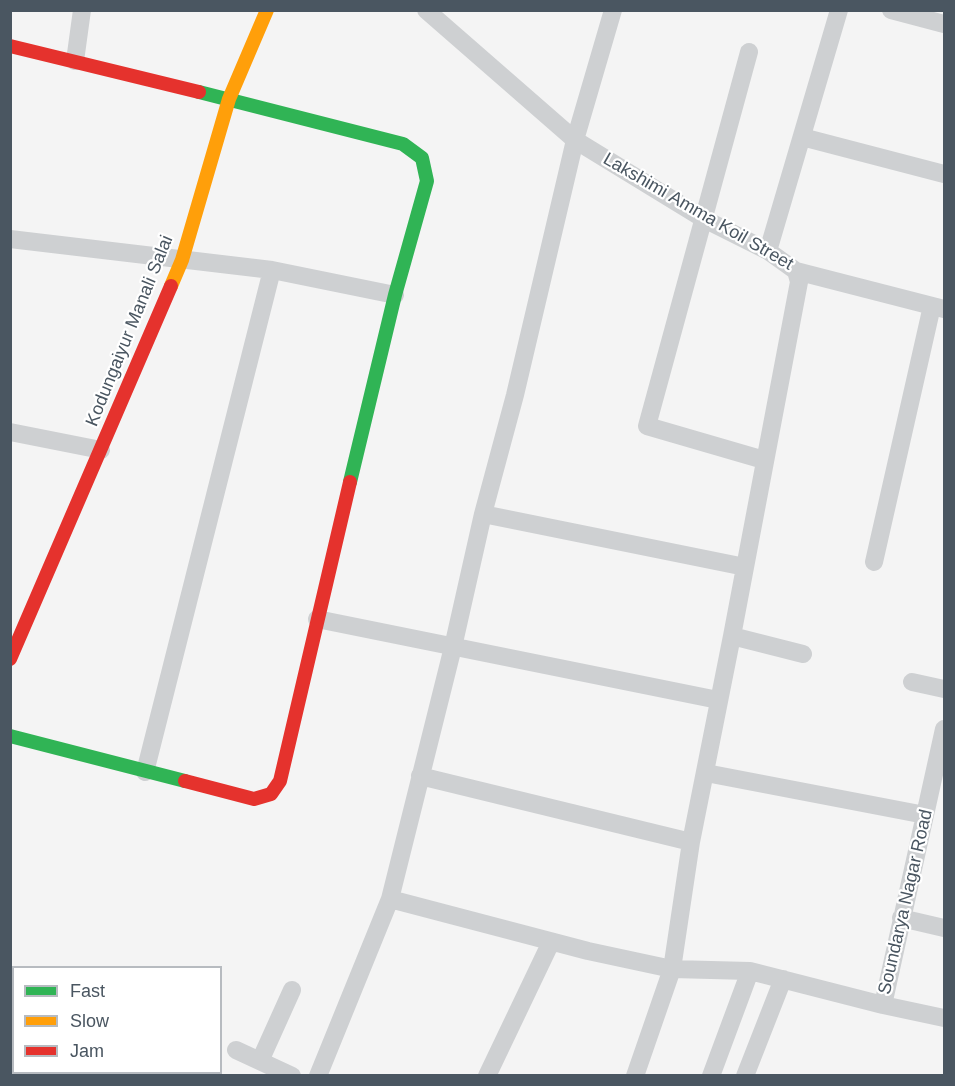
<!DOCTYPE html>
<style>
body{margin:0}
#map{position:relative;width:955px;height:1086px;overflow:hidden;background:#f4f4f4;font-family:Helvetica,sans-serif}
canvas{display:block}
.frame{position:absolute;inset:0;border:12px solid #4a5661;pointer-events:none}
.legend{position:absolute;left:12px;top:966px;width:210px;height:108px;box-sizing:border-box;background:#fff;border:2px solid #b7bbc0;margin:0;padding:8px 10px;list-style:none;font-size:18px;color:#4a5661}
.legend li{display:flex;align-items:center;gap:12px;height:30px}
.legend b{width:30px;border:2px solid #b7bbc0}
</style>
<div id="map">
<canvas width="955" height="1086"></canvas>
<div class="frame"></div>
<ul class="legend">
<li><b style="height:8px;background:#30b455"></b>Fast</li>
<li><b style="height:8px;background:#ff9f0a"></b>Slow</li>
<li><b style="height:8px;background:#e5322d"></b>Jam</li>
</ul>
</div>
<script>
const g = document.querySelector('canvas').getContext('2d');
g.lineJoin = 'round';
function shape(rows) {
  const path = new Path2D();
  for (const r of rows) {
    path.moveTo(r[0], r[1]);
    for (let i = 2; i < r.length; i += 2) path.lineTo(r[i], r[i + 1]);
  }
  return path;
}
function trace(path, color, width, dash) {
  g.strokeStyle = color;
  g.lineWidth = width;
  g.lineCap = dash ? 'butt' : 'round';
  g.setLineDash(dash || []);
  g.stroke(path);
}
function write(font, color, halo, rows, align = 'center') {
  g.font = font + ' Helvetica,sans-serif';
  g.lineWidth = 4.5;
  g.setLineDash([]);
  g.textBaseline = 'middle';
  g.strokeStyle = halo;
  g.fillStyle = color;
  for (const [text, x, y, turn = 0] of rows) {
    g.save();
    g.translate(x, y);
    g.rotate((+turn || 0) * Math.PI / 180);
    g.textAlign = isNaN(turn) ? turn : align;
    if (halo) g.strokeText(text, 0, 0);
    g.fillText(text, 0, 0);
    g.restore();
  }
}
trace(shape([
 [426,10,575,140,704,219,768,251,796,271,944,309],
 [891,10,944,24],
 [749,52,647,426,764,460],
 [75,61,82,10],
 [802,137,944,174],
 [10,239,272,270,395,295],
 [768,251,839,10],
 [10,432,101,450],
 [483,514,745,567],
 [874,562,932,306],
 [317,619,718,700],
 [732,636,803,654],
 [912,682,944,689],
 [145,772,272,270],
 [706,773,925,815],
 [420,776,691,842],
 [390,899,588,951,672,969,750,971,883,1005,944,1018],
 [901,918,944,928],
 [883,1005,944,729],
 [236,1050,292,1076],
 [260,1061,292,990],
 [318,1076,390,899,453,647,483,514,515,395,575,140,613,10],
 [487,1076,551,942],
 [635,1076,672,969,691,842,732,636,799,282,796,271],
 [711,1076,750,971],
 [745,1076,783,979]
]), '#ced0d2', 18);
trace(shape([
 [199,92,403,144,422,158,427,181,395,295,350,482],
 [10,736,185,781]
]), '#30b455', 14);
trace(shape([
 [171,286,182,260,229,99,267,10]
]), '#ff9f0a', 14);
trace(shape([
 [10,46,199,92],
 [10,659,171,286],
 [185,781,254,799,271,794,280,781,350,482]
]), '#e5322d', 14);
write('18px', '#4a5661', '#fff', [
 ["Lakshimi Amma Koil Street",698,212,30],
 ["Kodungaiyur Manali Salai",130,331,-68],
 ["Soundarya Nagar Road",906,902,-77]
]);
</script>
